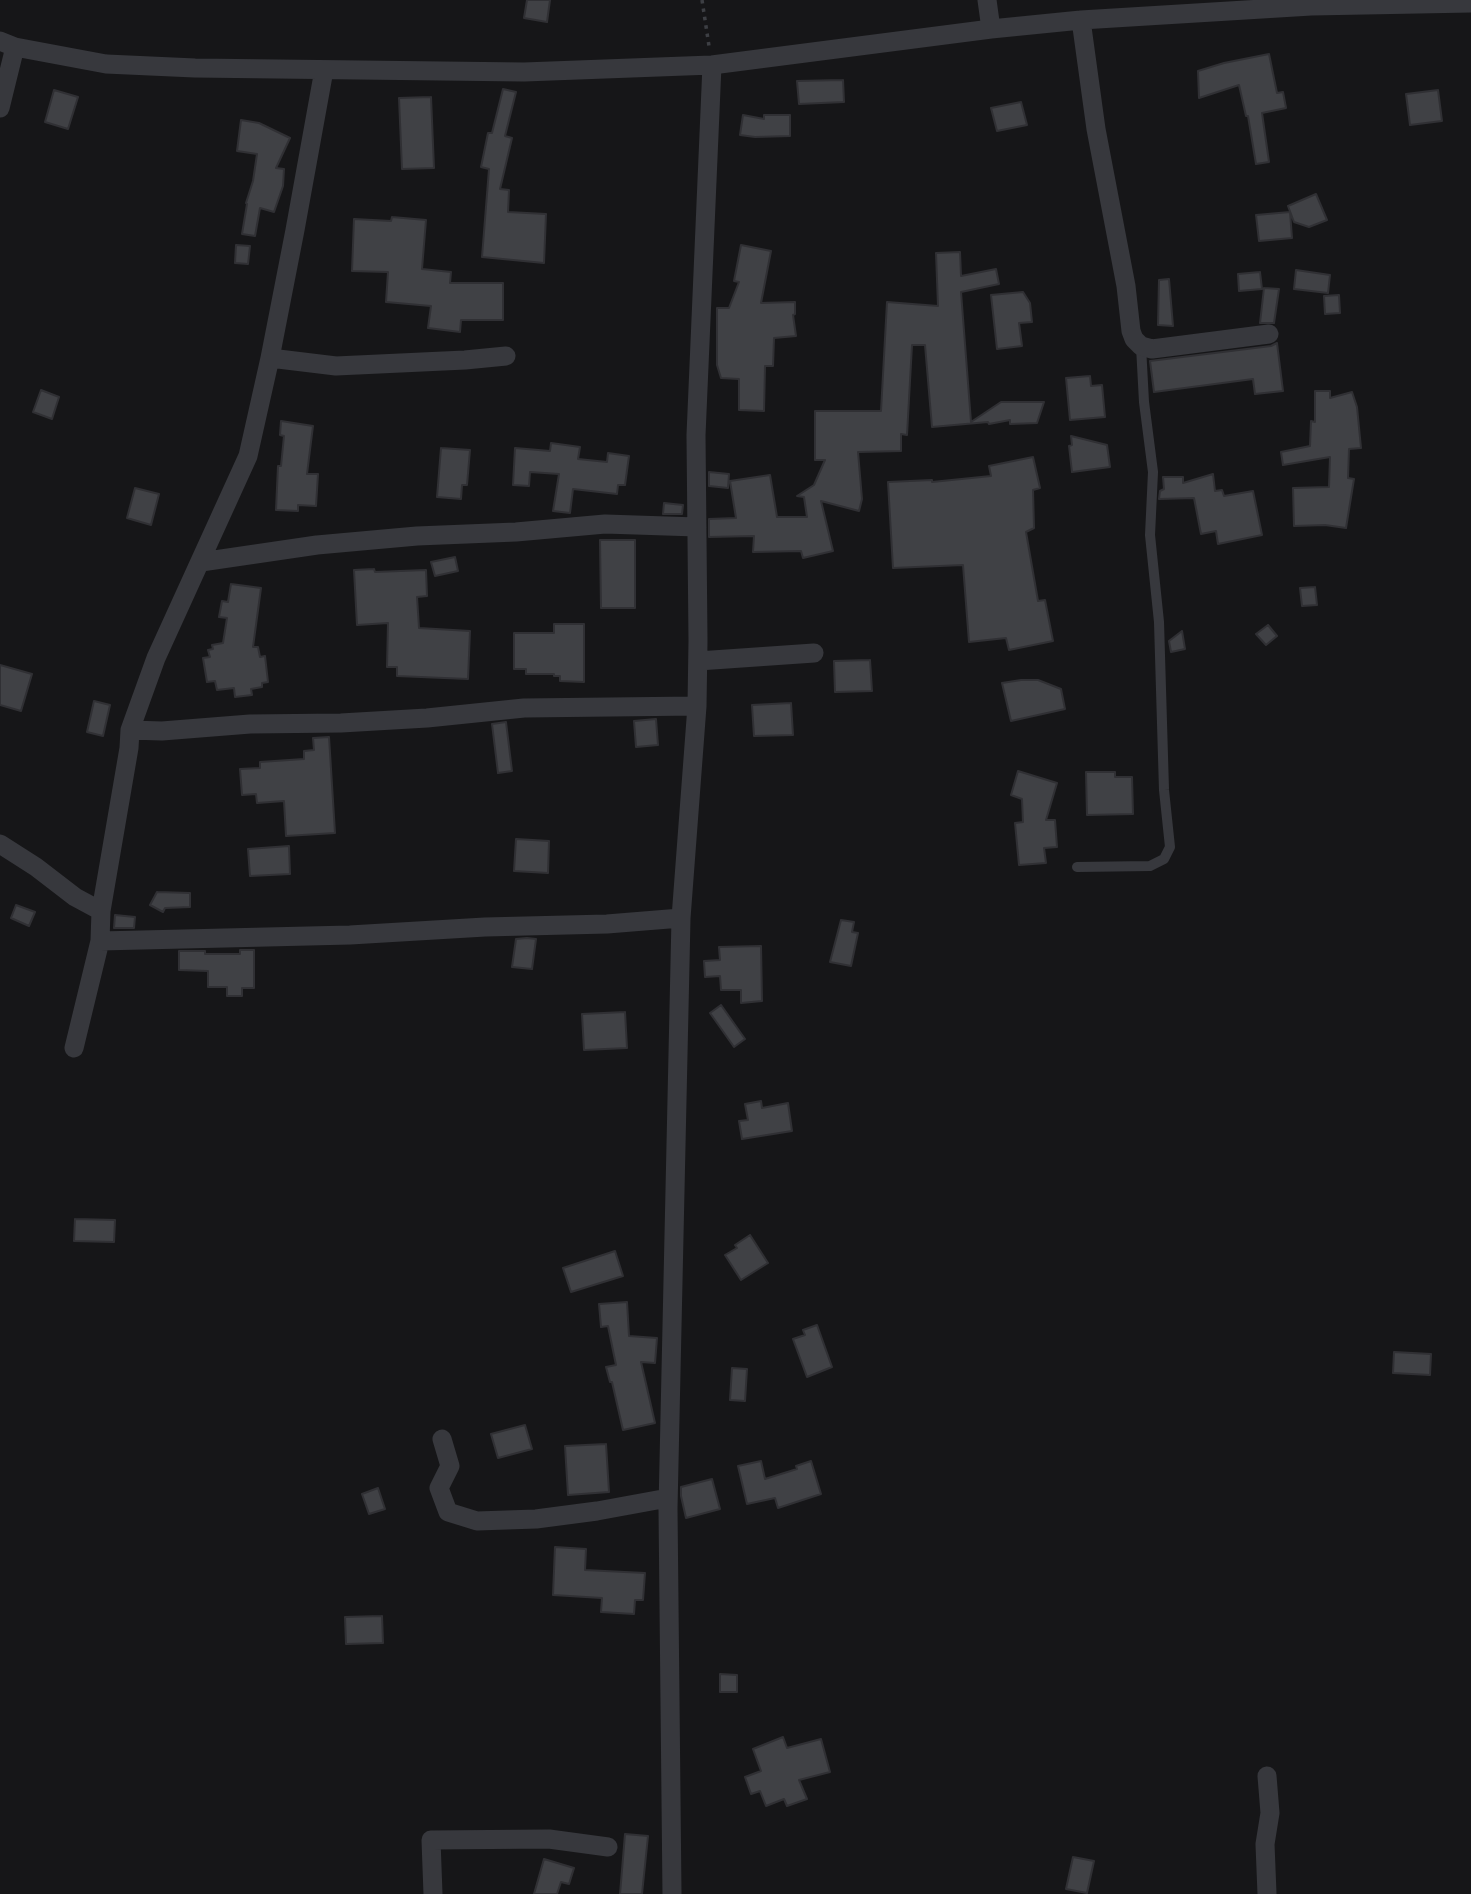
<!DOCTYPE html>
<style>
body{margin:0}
canvas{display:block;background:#161618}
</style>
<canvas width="1471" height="1894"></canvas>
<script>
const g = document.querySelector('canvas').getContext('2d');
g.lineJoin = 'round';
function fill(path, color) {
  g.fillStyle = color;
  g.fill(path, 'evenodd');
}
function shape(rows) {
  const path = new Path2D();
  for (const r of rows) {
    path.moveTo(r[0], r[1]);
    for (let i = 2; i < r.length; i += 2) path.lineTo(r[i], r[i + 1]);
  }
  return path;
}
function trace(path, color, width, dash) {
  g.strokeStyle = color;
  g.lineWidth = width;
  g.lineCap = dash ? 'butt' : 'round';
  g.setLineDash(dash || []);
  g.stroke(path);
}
const building = shape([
 [527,0,550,0,547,22,524,18,527,0],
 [1269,54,1277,93,1283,92,1286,108,1262,113,1269,162,1256,164,1248,116,1246,116,1239,85,1199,98,1198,71,1224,63,1269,54],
 [843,80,844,102,799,104,797,81,843,80],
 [503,89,516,92,505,136,512,138,500,189,509,190,508,212,546,214,544,263,482,257,489,169,481,167,488,133,492,133,503,89],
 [54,90,78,97,68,129,45,122,54,90],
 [1438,90,1442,121,1410,125,1406,94,1438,90],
 [431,97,434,168,402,169,399,98,431,97],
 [1021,102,1027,125,997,131,991,108,1021,102],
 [743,115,764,119,764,115,790,115,790,136,755,137,740,135,743,115],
 [241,120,259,123,290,138,276,168,284,169,283,186,274,212,260,208,255,236,242,234,247,204,246,203,253,181,257,154,237,151,241,120],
 [1316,194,1327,220,1309,227,1294,222,1288,206,1316,194],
 [1290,212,1292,238,1259,241,1256,215,1290,212],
 [392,217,426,220,422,269,451,272,450,283,503,283,503,320,461,320,460,332,428,328,431,306,386,302,388,272,352,271,354,219,391,221,392,217],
 [236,245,250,246,248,264,235,263,236,245],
 [741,245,771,251,761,303,795,302,795,314,793,315,796,336,774,338,773,366,765,366,764,411,739,410,739,379,721,378,717,365,717,308,729,308,739,282,734,281,741,245],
 [960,252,961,276,996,269,999,284,961,292,971,422,1001,402,1044,402,1037,423,1010,424,1010,420,989,424,988,422,932,427,925,345,912,345,907,435,901,434,901,451,858,452,862,499,859,511,821,501,833,551,803,558,801,551,753,552,754,536,709,537,709,519,736,518,730,481,770,475,777,517,807,517,804,497,797,496,814,485,825,460,815,460,815,411,881,411,887,302,938,306,936,253,960,252],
 [1296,270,1330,275,1328,293,1294,289,1296,270],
 [1260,272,1262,289,1239,291,1238,274,1260,272],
 [1169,279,1173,326,1158,325,1159,280,1169,279],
 [1264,288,1279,289,1274,323,1260,323,1264,288],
 [1023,292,1030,303,1032,322,1019,323,1022,346,997,349,991,295,1023,292],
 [1339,295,1340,313,1325,314,1324,296,1339,295],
 [1277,343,1283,391,1255,394,1253,379,1154,392,1150,361,1271,346,1277,343],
 [1090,376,1091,386,1102,385,1105,417,1070,420,1066,378,1090,376],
 [41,390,59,397,52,419,33,412,41,390],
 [1315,391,1330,391,1330,398,1352,392,1357,407,1361,448,1349,449,1348,478,1354,479,1346,528,1325,525,1294,526,1293,488,1329,487,1330,457,1283,465,1281,452,1310,446,1311,421,1315,422,1315,391],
 [281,421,313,426,307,474,318,474,316,506,298,505,298,511,276,510,278,466,281,466,284,436,280,435,281,421],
 [1071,436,1107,445,1110,467,1072,472,1069,446,1072,445,1071,436],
 [551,443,580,447,578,459,607,462,608,453,629,456,625,485,618,485,617,494,573,489,570,513,553,511,559,474,530,472,529,486,513,485,515,448,550,451,551,443],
 [441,448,470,450,467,485,462,485,461,499,437,497,441,448],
 [1033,457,1040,488,1033,490,1034,528,1026,532,1038,601,1045,600,1053,641,1009,650,1006,638,969,642,963,565,893,568,888,482,932,480,932,482,991,476,989,466,1033,457],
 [709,472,729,474,728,488,709,486,709,472],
 [1213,474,1215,491,1222,490,1224,496,1253,491,1262,535,1218,544,1216,531,1201,534,1194,498,1159,499,1160,491,1164,489,1163,477,1183,477,1183,483,1213,474],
 [135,488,159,494,151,525,127,518,135,488],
 [664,503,683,505,682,514,663,514,664,503],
 [600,540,635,540,635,608,601,608,600,540],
 [455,557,458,571,435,576,431,562,455,557],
 [374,569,375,572,426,570,427,596,417,597,419,628,470,631,468,679,397,676,397,667,387,667,388,623,357,625,354,570,374,569],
 [231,584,261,588,253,647,258,647,260,657,265,656,268,682,262,683,262,687,251,689,252,695,235,697,234,688,217,690,215,681,207,682,203,658,210,657,208,650,213,649,212,645,223,643,227,618,219,617,222,601,228,602,231,584],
 [1315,587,1317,605,1302,606,1300,588,1315,587],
 [554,624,584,624,584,682,560,681,560,676,554,676,554,674,526,674,526,669,514,669,514,633,554,633,554,624],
 [1268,625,1277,636,1266,645,1256,634,1268,625],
 [1182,631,1185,649,1171,652,1169,641,1182,631],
 [870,660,872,691,835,692,834,661,870,660],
 [0,665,32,674,21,711,0,705,0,665],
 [1021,680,1038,680,1061,689,1065,709,1011,721,1002,683,1021,680],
 [94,701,110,705,103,736,87,732,94,701],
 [791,703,793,735,754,736,752,705,791,703],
 [656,719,658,745,636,747,634,721,656,719],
 [506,722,512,771,498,773,492,724,506,722],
 [329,737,335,833,286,836,284,801,257,803,256,794,242,795,240,769,260,768,260,762,304,759,304,751,314,750,313,738,329,737],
 [1018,771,1057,783,1046,820,1055,820,1057,847,1044,848,1046,863,1019,865,1015,823,1023,822,1022,799,1011,795,1018,771],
 [1086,772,1115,772,1115,777,1132,777,1133,814,1087,815,1086,772],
 [516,839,549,841,548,873,514,871,516,839],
 [289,846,290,874,250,876,248,849,289,846],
 [157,892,190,893,190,907,165,908,163,912,150,905,157,892],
 [16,905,35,912,29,926,11,918,16,905],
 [115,915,135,917,134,928,114,928,115,915],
 [841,920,854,922,852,932,858,933,851,966,830,962,841,920],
 [527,938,536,939,532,969,512,967,516,939,527,938],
 [761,946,762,1001,741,1003,741,990,721,990,720,976,705,977,704,961,720,960,719,947,761,946],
 [240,950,254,950,254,988,242,988,242,996,227,996,227,987,208,987,208,971,179,970,179,951,205,951,205,954,240,954,240,950],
 [721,1005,745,1039,734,1047,710,1013,721,1005],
 [625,1012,627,1048,584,1050,582,1014,625,1012],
 [761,1101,762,1108,788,1103,792,1131,742,1139,739,1121,748,1120,745,1104,761,1101],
 [75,1219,115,1220,114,1242,74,1241,75,1219],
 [750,1235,768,1263,741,1280,725,1255,737,1248,735,1245,750,1235],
 [615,1251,623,1276,571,1292,563,1268,615,1251],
 [627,1302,629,1336,657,1338,655,1363,641,1362,655,1423,623,1430,612,1382,610,1382,606,1367,616,1365,608,1326,601,1327,599,1304,627,1302],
 [817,1325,832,1367,807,1377,793,1339,805,1335,803,1330,817,1325],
 [1394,1352,1431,1354,1430,1375,1393,1373,1394,1352],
 [732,1368,747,1369,745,1401,730,1400,732,1368],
 [525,1425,532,1449,498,1458,491,1434,525,1425],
 [606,1444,609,1492,568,1495,565,1446,606,1444],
 [761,1461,765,1479,797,1469,796,1466,811,1461,821,1494,778,1508,775,1498,747,1504,738,1466,761,1461],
 [712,1479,720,1509,686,1518,681,1496,681,1487,712,1479],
 [378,1488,385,1509,369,1514,362,1494,378,1488],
 [555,1547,586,1549,585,1570,645,1573,643,1600,635,1600,634,1614,601,1612,602,1598,553,1595,555,1547],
 [382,1616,383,1643,346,1644,345,1617,382,1616],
 [720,1674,737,1675,737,1692,720,1692,720,1674],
 [783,1737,787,1748,821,1739,830,1772,799,1780,807,1799,787,1806,784,1799,766,1806,760,1791,751,1794,745,1777,761,1771,753,1749,783,1737],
 [625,1834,648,1836,642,1894,620,1894,625,1834],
 [1073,1857,1094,1861,1087,1893,1066,1889,1073,1857],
 [544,1859,574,1868,569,1884,561,1882,557,1894,534,1894,544,1859]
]);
fill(building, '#404145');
trace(building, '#303034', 2);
trace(shape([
 [702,0,709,46]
]), '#3d3f44', 3.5, [3.5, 5]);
trace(shape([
 [1077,867,1150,866,1164,859,1170,847,1164,790,1159,622,1150,535,1153,472,1144,402,1141,346]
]), '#37383d', 10);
trace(shape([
 [987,0,991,29],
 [1081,20,1096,129,1126,286,1131,331,1134,339,1141,346,1152,349,1269,334],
 [0,41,15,47,106,64,195,68,524,72,712,65,991,29,1081,20,1311,6,1471,3],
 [0,108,15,47],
 [270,358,336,366,465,360,506,356],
 [201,562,317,545,417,536,516,532,605,524,697,527],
 [698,661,814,653],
 [130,730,162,731,250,724,341,723,427,718,524,708,697,706],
 [0,844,36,867,75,897,101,911],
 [100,941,350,935,485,927,607,924,681,918],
 [74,1048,100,941,101,911,129,748,130,730,156,658,248,456,270,358,295,230,324,70],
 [442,1439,450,1466,439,1488,448,1512,477,1521,536,1519,597,1511,668,1498],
 [433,1894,431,1840,549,1839,608,1847],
 [672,1894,668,1508,681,918,697,706,698,641,696,435,712,65],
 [1267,1894,1265,1844,1270,1813,1267,1776]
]), '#37383d', 19);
</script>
